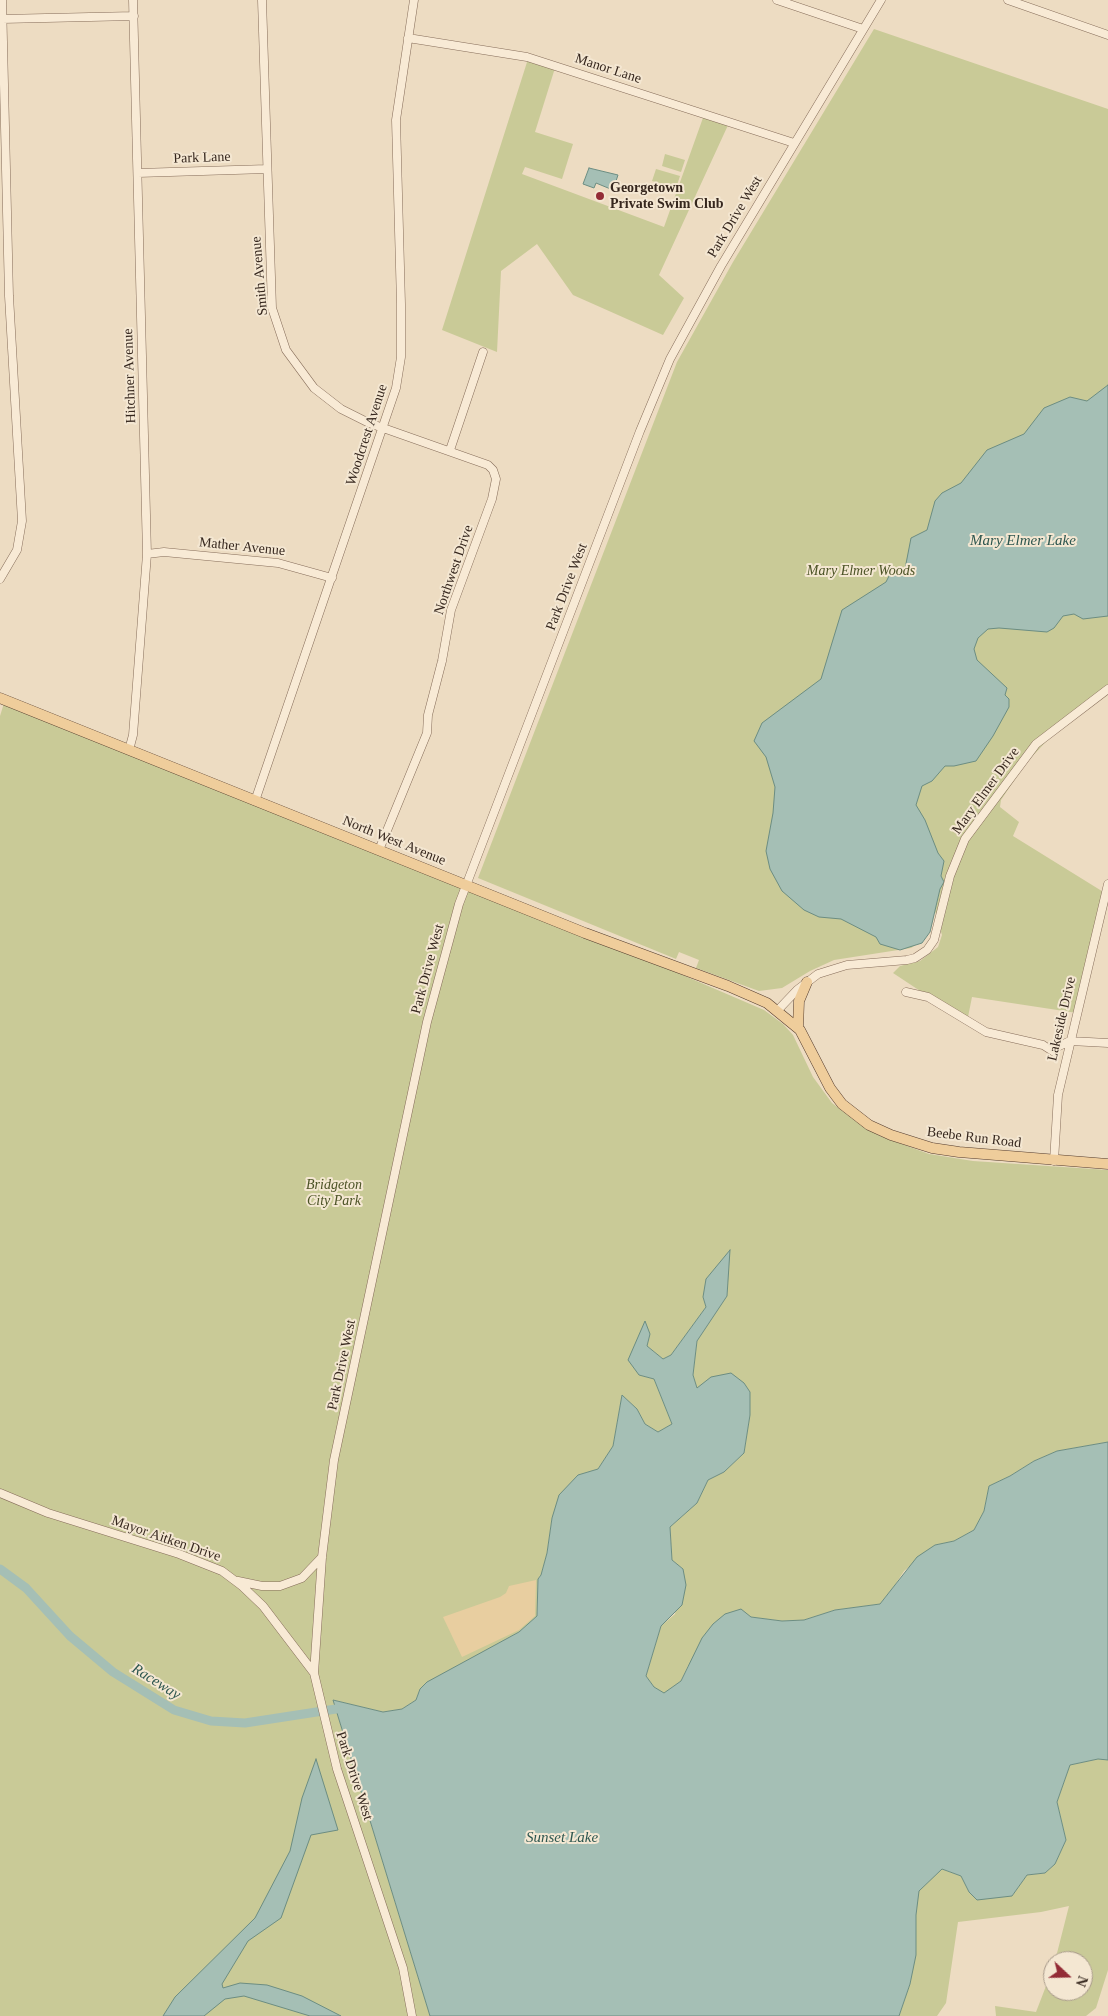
<!DOCTYPE html>
<style>
body{margin:0}
#map{position:relative;width:1108px;height:2016px;overflow:hidden;background:#eddcc2;font-family:Georgia,serif}
canvas{display:block}
.north{position:absolute;left:1043px;top:1951px;width:50px;height:50px;box-sizing:border-box;background:#f4e7d2;border:1px solid #a89a8a;border-radius:50%;rotate:111deg;font-size:14px;font-weight:700;line-height:20px;text-align:center;color:#36271e}
.north::after{content:'';display:block;margin:auto;width:18px;height:22px;background:#932c36;clip-path:polygon(50% 0,100% 100%,50% 72%,0 100%)}
</style>
<div id="map">
<canvas width="1108" height="2016"></canvas>
<div class="north">N</div>
</div>
<script>
const g = document.querySelector('canvas').getContext('2d');
g.lineJoin = 'round';
function fill(path, color) {
  g.fillStyle = color;
  g.fill(path, 'evenodd');
}
function shape(rows) {
  const path = new Path2D();
  for (const r of rows) {
    path.moveTo(r[0], r[1]);
    for (let i = 2; i < r.length; i += 2) path.lineTo(r[i], r[i + 1]);
  }
  return path;
}
function trace(path, color, width, dash) {
  g.strokeStyle = color;
  g.lineWidth = width;
  g.lineCap = dash ? 'butt' : 'round';
  g.setLineDash(dash || []);
  g.stroke(path);
}
function write(font, color, halo, rows, align = 'center') {
  g.font = font + ' Georgia,serif';
  g.lineWidth = 4;
  g.setLineDash([]);
  g.textBaseline = 'middle';
  g.strokeStyle = halo;
  g.fillStyle = color;
  for (const [text, x, y, turn = 0] of rows) {
    g.save();
    g.translate(x, y);
    g.rotate((+turn || 0) * Math.PI / 180);
    g.textAlign = isNaN(turn) ? turn : align;
    if (halo) g.strokeText(text, 0, 0);
    g.fillText(text, 0, 0);
    g.restore();
  }
}
fill(shape([
 [874,29,1108,109,1108,688,1072,714,1026,763,1001,800,1000,807,1019,822,1013,836,1105,893,1077,1013,972,997,967,1022,893,973,900,966,920,961,938,947,942,935,934,908,920,942,911,948,834,960,810,971,782,988,759,991,696,968,699,960,679,952,676,959,478,878,677,362,733,262],
 [528,59,555,68,535,132,573,144,562,179,525,167,522,174,664,227,704,115,729,123,659,275,684,298,663,335,573,295,537,244,501,271,497,352,442,330],
 [665,154,685,160,681,172,662,166],
 [656,169,680,176,676,188,652,181],
 [5,700,585,933,764,1010,783,1024,793,1035,813,1077,832,1103,862,1126,880,1136,929,1154,973,1161,1108,1170,1108,1442,1057,1451,1034,1461,1010,1476,989,1486,984,1511,974,1530,954,1541,935,1545,904,1571,893,1588,880,1604,835,1610,804,1620,782,1621,751,1617,688,1666,681,1681,664,1694,654,1687,646,1676,661,1626,675,1614,683,1569,672,1560,670,1527,697,1503,708,1480,724,1472,744,1453,750,1415,750,1392,744,1383,697,1388,693,1375,697,1341,727,1296,729,1251,703,1297,706,1307,671,1355,663,1359,647,1346,650,1334,639,1375,654,1379,672,1424,658,1432,645,1424,637,1409,622,1395,613,1446,598,1469,578,1476,552,1518,547,1553,541,1575,538,1579,537,1616,519,1632,420,1689,416,1700,402,1709,383,1712,333,1700,430,2016,0,2016,0,716],
 [1098,1759,1108,1760,1108,1970,1096,2008,1086,2016,996,2016,995,2006,1036,2012,1053,1968,1053,1991,1083,1991,1083,1961,1055,1961,1069,1906,1041,1912,958,1922,946,2003,937,2016,899,2016,910,1984,918,1891,942,1869,961,1876,969,1892,1012,1896,1027,1875,1045,1873,1055,1864,1066,1840,1057,1802,1070,1765]
]), '#c9ca97');
fill(shape([
 [536,1580,535,1616,519,1630,462,1657,443,1617,500,1597,506,1593,509,1586]
]), '#e8cea0');
const water = shape([
 [589,168,618,175,613,190,596,183,594,188,583,184,589,168],
 [1108,385,1108,616,1083,619,1074,614,1063,616,1054,628,1047,632,999,628,988,629,978,638,974,649,977,660,1007,688,1005,695,1009,699,1009,707,993,736,976,761,954,766,945,766,932,781,922,786,916,805,925,820,938,853,944,861,941,876,944,882,940,889,930,932,922,943,900,950,880,944,876,937,841,919,819,917,804,910,782,891,770,869,766,851,773,813,775,787,766,757,754,741,762,723,821,679,842,610,886,582,890,574,904,574,911,538,927,530,935,501,942,493,961,483,987,450,1024,434,1044,408,1070,397,1087,401,1108,385],
 [730,1250,727,1296,697,1341,693,1375,697,1388,711,1377,731,1373,744,1383,750,1392,750,1415,744,1453,724,1472,708,1480,697,1503,670,1527,672,1560,683,1569,686,1585,682,1605,661,1626,646,1676,654,1687,664,1693,681,1681,702,1638,713,1624,725,1614,741,1609,751,1617,782,1621,804,1620,835,1610,880,1604,917,1557,935,1545,954,1541,974,1530,984,1511,989,1486,1010,1476,1034,1461,1057,1451,1108,1442,1108,1760,1098,1759,1070,1765,1057,1802,1066,1840,1055,1864,1045,1873,1027,1875,1012,1896,977,1900,969,1892,961,1876,942,1869,919,1891,916,1915,916,1955,910,1984,899,2016,430,2016,333,1700,383,1712,402,1709,416,1700,420,1689,427,1682,519,1632,537,1616,538,1579,541,1575,547,1553,552,1518,559,1495,578,1475,598,1469,613,1446,622,1395,637,1409,645,1424,658,1432,672,1424,654,1379,639,1375,628,1360,645,1321,650,1334,647,1346,663,1359,671,1355,706,1307,703,1297,706,1279,730,1250],
 [316,1759,338,1830,311,1835,281,1918,248,1941,222,1984,223,1988,240,1983,267,1985,302,1996,341,2016,310,2016,244,1996,225,1999,204,2016,163,2016,175,1997,255,1918,290,1851,302,1798,316,1759]
]);
fill(water, '#a5bfb5');
trace(water, '#6c8d82', 1);
trace(shape([
 [0,1569,26,1588,70,1636,113,1672,174,1710,211,1721,245,1723,336,1709]
]), '#a5bfb5', 9);
const minor = shape([
 [262,0,272,308,286,350,314,388,341,409,369,423,488,465,493,470,496,479,492,499,451,610,442,661,428,715,427,733,379,850],
 [777,0,863,29],
 [1008,0,1108,35],
 [2,19,134,16],
 [408,38,527,57,794,143],
 [138,173,267,169],
 [450,450,483,352],
 [147,554,164,552,278,563,332,578],
 [0,579,17,550,22,521,9,296,2,0],
 [129,750,133,735,147,554,133,0],
 [255,801,396,388,401,357,401,304,396,120,414,0],
 [906,992,928,997,986,1032,1043,1045,1054,1052,1057,1047,1070,1041,1108,1043],
 [778,1010,797,990,818,974,847,965,907,960,915,958,927,950,934,940,950,876,965,839,1036,744,1108,689],
 [1054,1161,1058,1095,1108,884],
 [0,1493,48,1513,179,1554,222,1571,242,1586,263,1606,314,1673],
 [238,1581,262,1586,280,1586,302,1578,322,1557],
 [412,2016,403,1968,337,1769,314,1673,322,1557,334,1460,427,1022,459,904,640,431,670,359,721,266,881,0]
]);
const major = shape([
 [0,698,585,933,728,986,767,1003,800,1030,830,1088,842,1104,869,1125,891,1135,932,1148,959,1152,1108,1164],
 [798,1028,799,1001,807,982]
]);
trace(minor, '#866d5a', 9);
trace(major, '#543c2e', 11);
trace(minor, '#f8ead5', 8);
trace(major, '#efcd9b', 10);
for (const [x, y, r, color] of [
 [600,196,5,"#932c36"]
]) {
  const dot = new Path2D();
  dot.arc(x, y, r, 0, 2 * Math.PI);
  g.fillStyle = color;
  g.fill(dot);
  trace(dot, '#f4e7d2', 2);
}
write('14px', '#36271e', '#f4e7d2', [
 ["Manor Lane",608,69,18],
 ["Park Lane",202,158,-2],
 ["Park Drive West",735,217,-59],
 ["Smith Avenue",260,276,-95],
 ["Hitchner Avenue",130,376,-92],
 ["Woodcrest Avenue",367,435,-72],
 ["Mather Avenue",242,547,6],
 ["Northwest Drive",454,570,-71],
 ["Park Drive West",567,587,-69],
 ["Mary Elmer Drive",986,791,-54],
 ["North West Avenue",394,841,22],
 ["Park Drive West",428,969,-75],
 ["Lakeside Drive",1062,1019,-77],
 ["Beebe Run Road",974,1138,7],
 ["Park Drive West",342,1365,-78],
 ["Mayor Aitken Drive",166,1539,19],
 ["Park Drive West",354,1776,72]
]);
write('bold 14px', '#36271e', '#f4e7d2', [
 ["Georgetown",610,188],
 ["Private Swim Club",610,204]
], 'left');
write('italic 14px', '#4b5225', '#f4e7d2', [
 ["Mary Elmer Woods",861,571],
 ["Bridgeton",334,1185],
 ["City Park",334,1201]
]);
write('italic 15px', '#2d564f', '#f4e7d2', [
 ["Mary Elmer Lake",1023,541],
 ["Raceway",156,1682,32],
 ["Sunset Lake",562,1838]
]);
</script>
